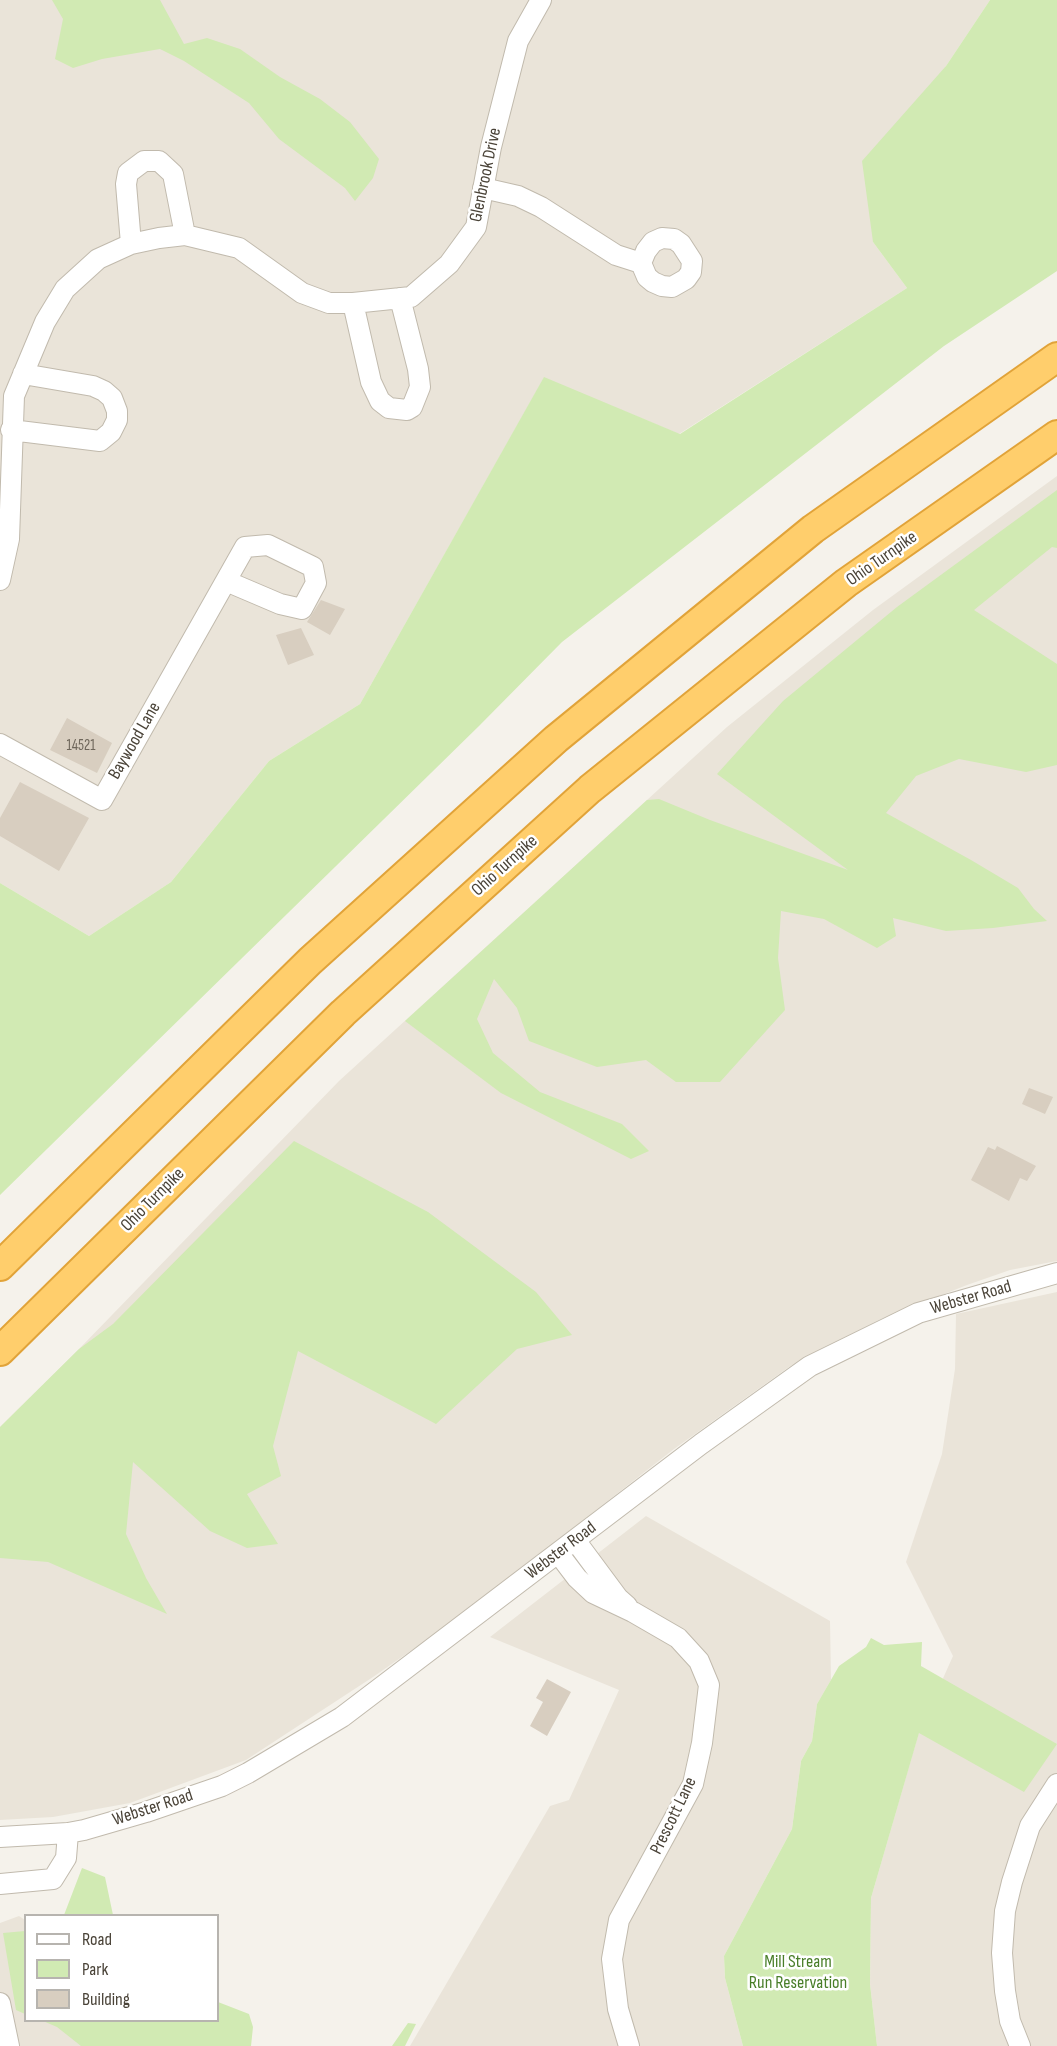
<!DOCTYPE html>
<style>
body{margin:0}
#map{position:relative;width:1057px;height:2046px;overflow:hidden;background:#f5f2eb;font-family:"Sofia Sans Condensed",sans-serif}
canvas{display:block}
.legend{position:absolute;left:24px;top:1914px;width:195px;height:108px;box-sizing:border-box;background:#fff;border:2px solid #b7b4af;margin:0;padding:8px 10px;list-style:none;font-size:18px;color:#4a4338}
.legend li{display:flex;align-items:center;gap:12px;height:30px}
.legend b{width:30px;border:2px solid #b7b4af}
</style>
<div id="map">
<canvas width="1057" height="2046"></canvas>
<ul class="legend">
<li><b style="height:8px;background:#fff"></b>Road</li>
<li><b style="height:16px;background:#d1eab3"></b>Park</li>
<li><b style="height:16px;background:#d8cec0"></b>Building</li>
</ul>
</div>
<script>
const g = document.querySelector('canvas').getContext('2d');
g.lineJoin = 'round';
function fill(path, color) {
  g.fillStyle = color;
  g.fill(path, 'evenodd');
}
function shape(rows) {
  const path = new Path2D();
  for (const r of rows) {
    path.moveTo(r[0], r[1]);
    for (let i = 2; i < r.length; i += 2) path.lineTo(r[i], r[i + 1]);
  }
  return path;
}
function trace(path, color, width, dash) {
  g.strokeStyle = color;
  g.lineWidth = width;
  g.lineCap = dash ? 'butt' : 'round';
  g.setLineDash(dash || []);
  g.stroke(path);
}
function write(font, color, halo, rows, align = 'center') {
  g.font = font + ' "Sofia Sans Condensed",sans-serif';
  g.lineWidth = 5;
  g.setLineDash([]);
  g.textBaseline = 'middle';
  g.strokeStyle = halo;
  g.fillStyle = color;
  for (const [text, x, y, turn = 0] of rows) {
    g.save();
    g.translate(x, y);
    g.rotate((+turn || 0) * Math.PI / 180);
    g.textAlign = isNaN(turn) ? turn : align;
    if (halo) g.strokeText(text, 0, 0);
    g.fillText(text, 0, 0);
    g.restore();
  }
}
fill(shape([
 [0,0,990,0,946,66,873,242,907,288,679,434,544,378,360,704,269,761,171,882,89,936,0,883],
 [1057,476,1057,1261,1010,1270,967,1285,881,1319,789,1367,674,1449,461,1616,373,1677,246,1760,130,1803,53,1817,0,1820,0,1427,79,1349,339,1081,727,727,873,610],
 [1057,1292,1057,2046,877,2046,870,1984,871,1898,919,1732,953,1656,906,1562,942,1454,955,1369,956,1314],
 [646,1516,830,1621,831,1680,817,1704,812,1741,801,1761,792,1829,724,1956,725,1978,743,2046,410,2046,550,1806,569,1800,619,1690,490,1637],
 [19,1916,25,1920,26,2020,170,2021,207,2046,0,2046,0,1923]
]), '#eae4d9');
fill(shape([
 [52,0,160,0,184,44,207,38,240,49,280,77,320,99,350,122,379,159,373,178,355,201,345,188,279,139,249,103,184,61,160,49,102,59,73,68,55,59,63,19],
 [990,0,1057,0,1057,271,944,346,562,642,479,726,0,1195,0,883,89,936,171,882,269,761,360,704,544,377,680,434,907,288,873,242,862,161,946,66],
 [1057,490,1057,548,1052,547,974,610,1057,664,1057,765,1026,772,959,759,916,776,886,813,971,860,1018,888,1034,909,1047,921,993,928,946,931,893,918,896,936,877,948,824,919,781,911,778,958,785,1010,720,1082,676,1082,646,1060,597,1067,529,1041,517,1008,494,979,477,1019,493,1053,540,1092,622,1124,649,1151,631,1159,501,1093,405,1021,647,800,659,799,710,820,848,870,717,774,783,701,897,607],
 [294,1141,428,1212,536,1292,572,1335,517,1349,436,1424,298,1351,273,1446,281,1476,247,1494,278,1544,247,1548,210,1531,133,1462,126,1534,146,1578,167,1614,48,1562,0,1558,0,1427,79,1349,113,1324],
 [871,1638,884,1645,922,1642,921,1666,1057,1744,1024,1792,919,1733,871,1898,870,1984,877,2046,743,2046,725,1978,724,1956,792,1829,801,1761,812,1741,817,1704,839,1666,866,1647],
 [82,1868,105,1877,113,1915,64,1915],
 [25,1931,26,1931,25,2014,16,2010,3,1933],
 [218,2002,249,2014,253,2027,251,2046,81,2046,57,2027,43,2021,218,2020],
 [408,2023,416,2024,405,2046,392,2046]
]), '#d1eab3');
fill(shape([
 [321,600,345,609,330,635,307,622],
 [301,628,314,655,288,665,276,635],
 [67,718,112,743,97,773,50,750],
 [20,782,89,818,59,871,0,836,0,818],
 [1029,1088,1053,1097,1045,1114,1022,1104],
 [997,1146,1036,1166,1027,1181,1020,1178,1009,1201,971,1180,988,1147,995,1150],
 [547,1679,571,1692,547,1736,530,1726,543,1702,536,1698]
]), '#d8cec0');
const minor = shape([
 [483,188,518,196,541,207,616,255,641,263,647,277,653,282,662,286,672,287,686,279,691,272,692,261,681,244,674,239,662,238,653,242,646,251,641,263],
 [131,244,126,184,128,173,144,161,159,161,173,174,185,235],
 [353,303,371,382,380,401,389,408,407,410,412,407,420,387,418,369,400,298],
 [11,430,100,441,111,432,117,420,117,411,112,398,104,391,93,386,23,374],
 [0,580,9,539,14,396,45,322,65,289,98,259,131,244,159,238,185,235,239,248,302,293,329,303,353,303,411,297,449,264,476,227,491,147,518,41,541,0],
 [0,744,102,800,245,547,268,545,313,567,316,583,302,609,280,604,226,581],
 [575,1540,618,1598,627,1606],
 [558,1553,577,1578,593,1593,633,1612,678,1638,699,1661,709,1685,702,1743,693,1784,619,1920,612,1959,618,2009,629,2046],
 [0,1837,68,1833,84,1830,146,1812,222,1786,248,1773,342,1717,701,1444,810,1366,918,1313,1057,1273],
 [0,1884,53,1879,66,1858,68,1833],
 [0,2003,9,2046],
 [1020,2046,1010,2021,1005,1991,1002,1953,1005,1911,1012,1882,1030,1826,1057,1784]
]);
const highway = shape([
 [0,1266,310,961,556,739,813,529,1057,357],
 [0,1351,343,1013,590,789,846,583,1057,435]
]);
trace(minor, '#c1baad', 22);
trace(highway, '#e1a339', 32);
trace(minor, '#fff', 20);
trace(highway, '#ffce6c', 28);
write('15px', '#6e665a', null, [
 ["14521",81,746]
]);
write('18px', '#4a4338', '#fff', [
 ["Glenbrook Drive",486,175,-78],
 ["Ohio Turnpike",882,559,-35],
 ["Baywood Lane",135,741,-60],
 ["Ohio Turnpike",505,866,-42],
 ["Ohio Turnpike",153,1200,-45],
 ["Webster Road",971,1298,-16],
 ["Webster Road",561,1551,-37],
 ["Webster Road",153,1808,-18],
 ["Prescott Lane",674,1816,-64]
]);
write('18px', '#497e29', '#fff', [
 ["Mill Stream",798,1962],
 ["Run Reservation",798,1983]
]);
</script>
